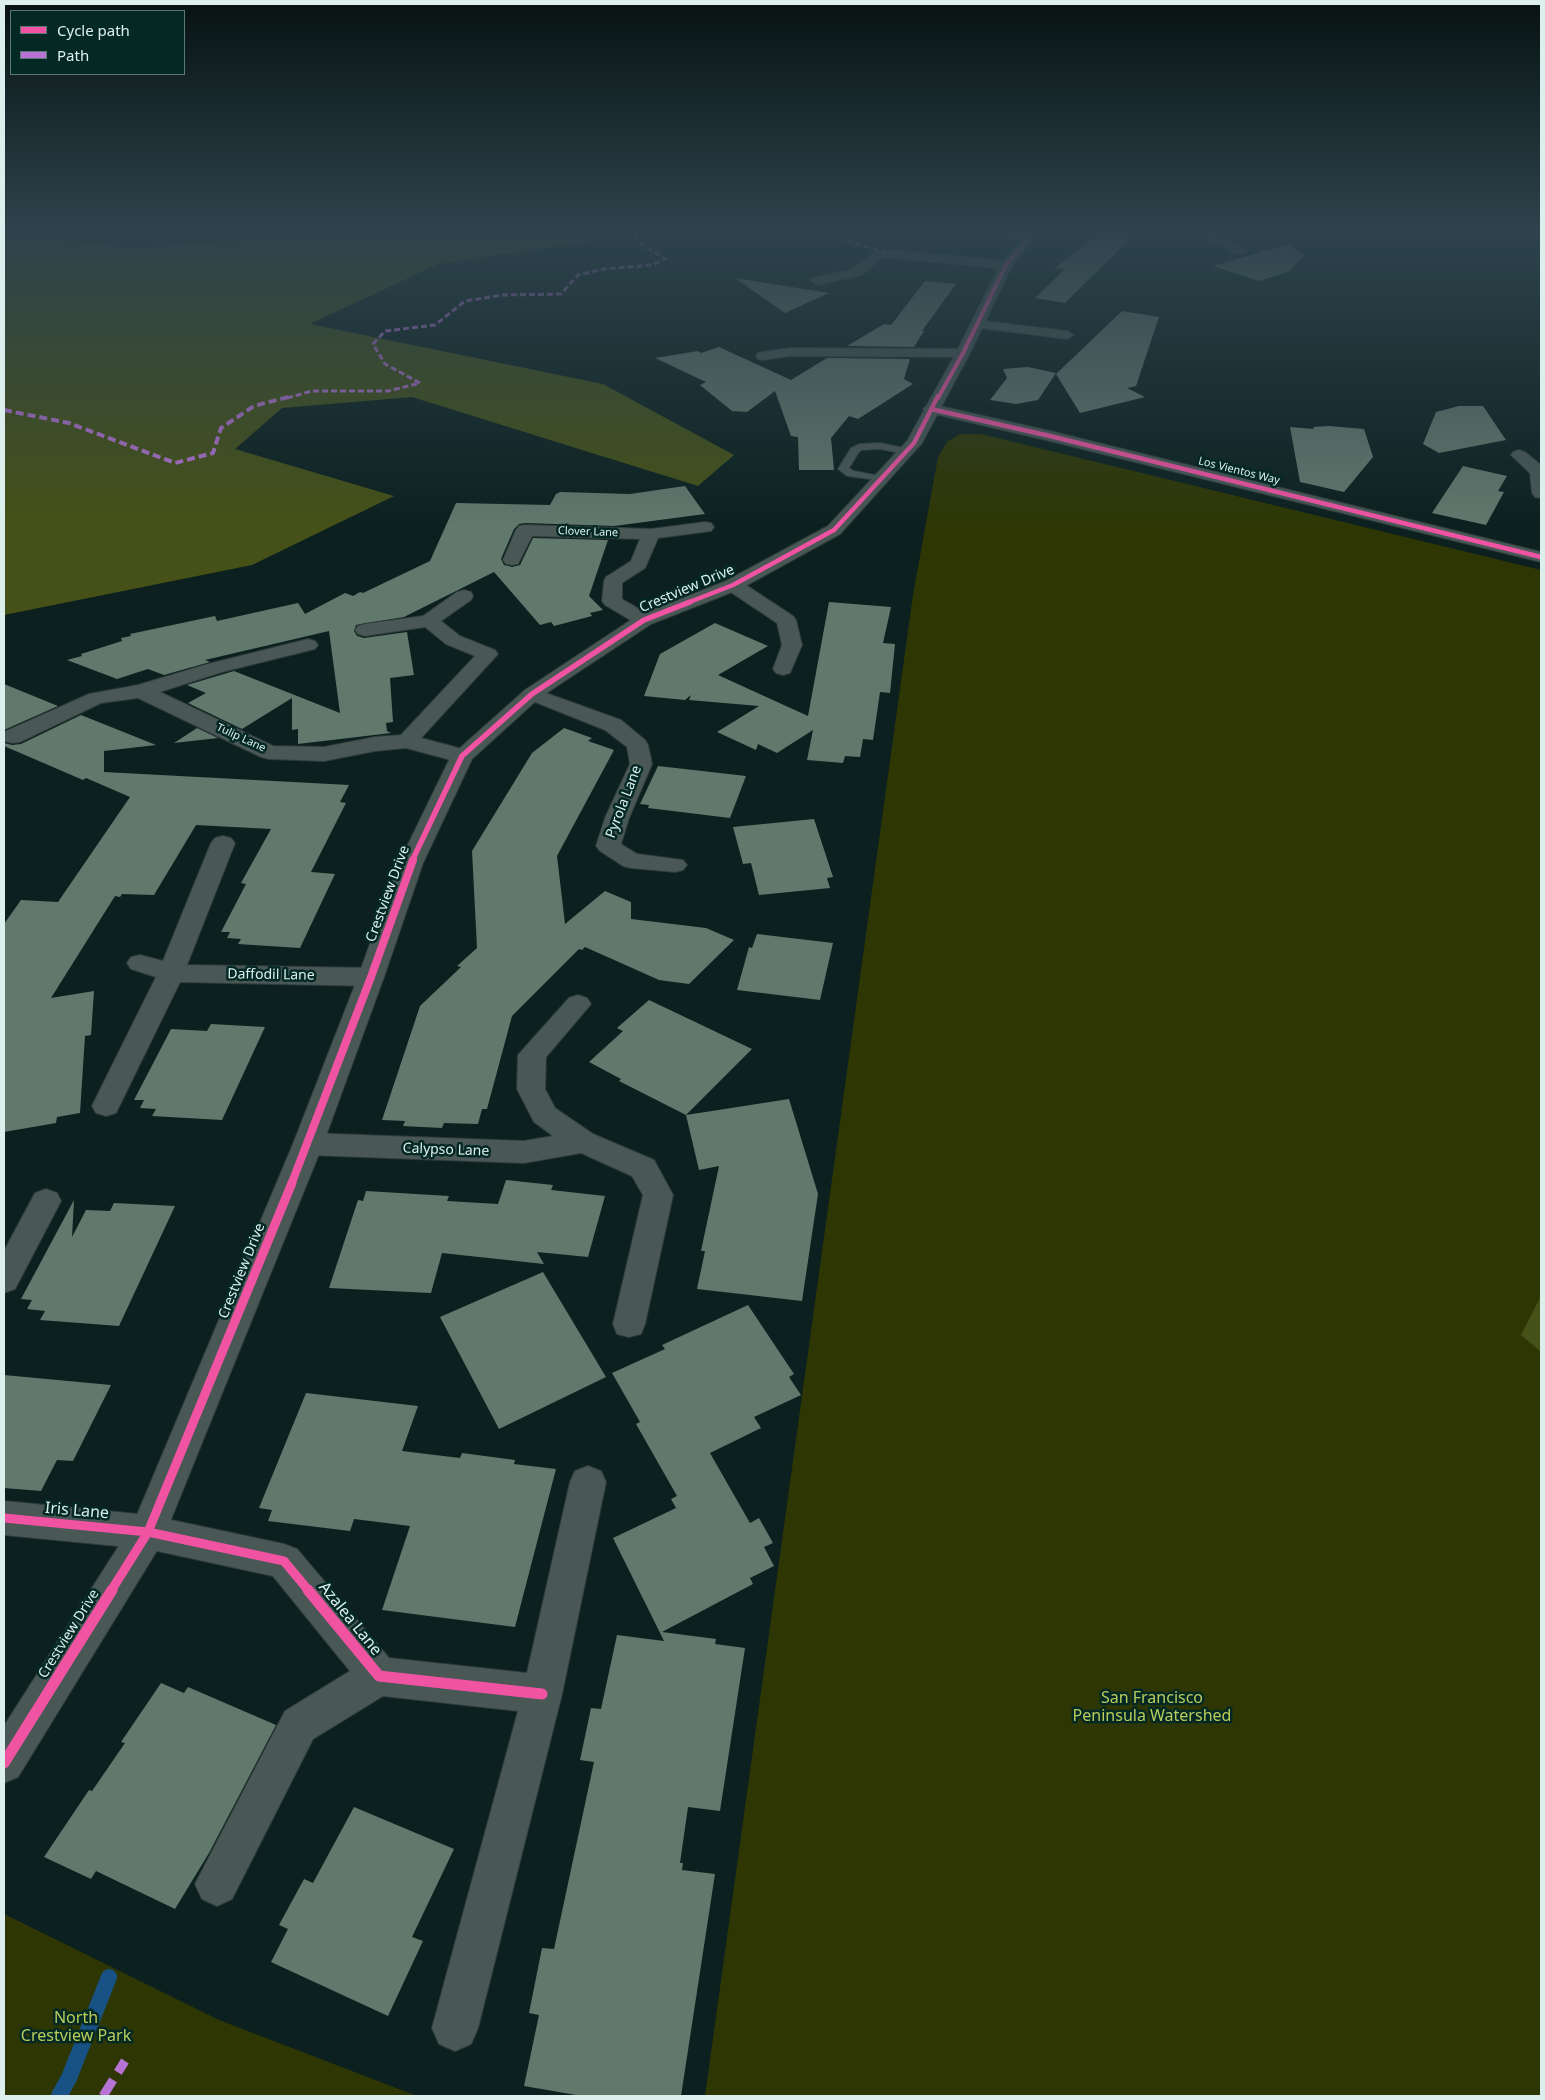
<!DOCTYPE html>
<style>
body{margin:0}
#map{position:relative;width:1545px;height:2100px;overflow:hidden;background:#0c211f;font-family:"Noto Sans",sans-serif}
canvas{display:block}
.frame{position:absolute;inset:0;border:5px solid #dcefec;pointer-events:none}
.legend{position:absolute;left:10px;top:10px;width:175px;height:65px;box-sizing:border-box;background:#042925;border:1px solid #5a7875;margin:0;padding:6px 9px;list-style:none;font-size:15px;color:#dcefec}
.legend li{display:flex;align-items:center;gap:10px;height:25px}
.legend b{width:25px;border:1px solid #5a7875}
</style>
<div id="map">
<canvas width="1545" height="2100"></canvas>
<div class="frame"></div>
<ul class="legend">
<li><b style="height:6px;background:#f153a3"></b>Cycle path</li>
<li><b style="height:6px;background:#b673d3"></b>Path</li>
</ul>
</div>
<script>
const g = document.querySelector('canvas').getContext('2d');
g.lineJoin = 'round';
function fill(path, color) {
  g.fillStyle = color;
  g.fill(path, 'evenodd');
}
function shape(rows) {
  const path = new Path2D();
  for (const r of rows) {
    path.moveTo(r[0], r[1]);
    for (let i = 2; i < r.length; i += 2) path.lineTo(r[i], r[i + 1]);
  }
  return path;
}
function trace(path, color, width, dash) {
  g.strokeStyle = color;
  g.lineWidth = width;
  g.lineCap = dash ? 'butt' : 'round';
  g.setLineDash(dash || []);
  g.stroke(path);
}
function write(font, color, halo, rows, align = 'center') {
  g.font = font + ' "Noto Sans",sans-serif';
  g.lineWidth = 5;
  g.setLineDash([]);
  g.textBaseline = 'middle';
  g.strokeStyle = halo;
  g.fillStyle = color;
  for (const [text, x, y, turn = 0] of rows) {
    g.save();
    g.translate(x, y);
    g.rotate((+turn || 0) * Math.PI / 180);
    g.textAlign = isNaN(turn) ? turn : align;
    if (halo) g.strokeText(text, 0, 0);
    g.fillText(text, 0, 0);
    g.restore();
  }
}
fill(shape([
 [960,434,981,434,1541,570,1541,2096,705,2096,913,595,938,457,947,442],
 [4,1914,219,2020,417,2096,4,2096]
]), '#2e3704');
fill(shape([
 [357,233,645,233,438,264,310,324,603,384,734,455,698,486,412,397,282,408,235,449,394,496,252,565,4,615,4,234,133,248],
 [1541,1296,1541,1352,1521,1335]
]), '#455117');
trace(shape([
 [59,2096,69,2078,109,1977]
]), '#185285', 16);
fill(shape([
 [1099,233,1132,233,1134,235,1065,303,1035,298,1065,269,1055,268],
 [1288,244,1304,255,1290,271,1259,281,1213,266],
 [735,278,829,293,785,313],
 [925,281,956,284,922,331,924,331,914,347,847,346,884,324,891,325],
 [1122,311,1159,317,1136,386,1127,388,1145,397,1080,413,1056,374],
 [719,347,791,380,827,358,910,359,904,379,913,384,858,419,849,416,831,438,834,470,799,470,798,437,791,436,775,391,747,412,732,411,700,385,706,382,655,358,698,351,701,353],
 [1028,367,1056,373,1038,400,1016,404,990,400,1007,378,1003,369],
 [1459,406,1483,406,1506,440,1439,453,1423,444,1436,412],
 [1329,426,1364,429,1373,457,1344,492,1300,482,1290,427,1314,429,1313,427],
 [1463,466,1507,476,1498,491,1504,492,1486,525,1432,513],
 [685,486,705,514,614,526,525,523,519,524,514,529,501,559,504,565,512,567,520,565,533,538,608,540,589,596,603,610,590,613,592,616,554,626,551,622,540,625,494,572,404,617,356,625,354,631,357,636,364,638,407,632,414,675,390,678,393,722,386,723,387,731,391,733,298,744,298,729,292,730,292,698,242,729,188,703,206,693,187,685,234,671,340,713,329,631,205,660,210,662,164,675,148,669,117,679,67,660,82,656,81,654,122,641,121,638,131,636,130,634,215,616,217,621,298,603,305,614,345,593,353,596,360,592,363,593,430,561,456,503,550,505,556,494,560,492,630,494],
 [829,602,891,607,883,643,895,644,890,693,880,692,873,740,863,739,860,757,845,756,843,763,807,760,813,730,777,753,758,744,756,750,717,732,759,706,689,700,691,695,685,700,644,696,660,654,715,623,768,646,718,675,808,716],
 [4,684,58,706,4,730],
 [81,715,156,745,104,751,104,772,349,785,340,802,346,803,311,872,335,874,300,948,238,944,241,939,227,938,230,932,221,932,246,884,241,883,271,829,196,825,154,895,122,894,120,897,115,896,51,998,94,991,91,1035,85,1036,80,1113,57,1117,56,1123,4,1132,4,924,21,900,58,902,130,797,86,778,83,780,4,746,4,743,12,745,21,744],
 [197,728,218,738,174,743],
 [564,728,592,738,588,741,614,750,557,856,565,924,605,891,631,902,631,919,706,928,734,940,689,984,659,980,585,947,582,950,579,949,512,1016,487,1109,482,1109,478,1124,444,1123,442,1128,403,1126,405,1121,382,1120,420,1006,461,967,457,966,477,948,472,851,532,753],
 [658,766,746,776,730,818,648,808,649,805,640,804],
 [814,819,833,877,827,878,830,888,759,895,751,863,743,864,733,827],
 [757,934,833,943,820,1000,737,990,749,947,752,948],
 [649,1000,752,1049,686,1115,789,1099,818,1194,802,1301,697,1289,705,1251,701,1251,719,1166,699,1170,686,1115,619,1081,621,1079,589,1062,623,1031,617,1028],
 [211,1024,265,1027,222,1120,152,1116,156,1109,140,1108,144,1100,134,1100,171,1029,207,1031],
 [506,1180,553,1185,551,1190,605,1196,588,1257,537,1252,544,1264,442,1253,431,1293,329,1288,358,1200,363,1201,366,1191,449,1196,447,1201,498,1204],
 [74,1200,72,1237,86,1210,110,1211,114,1203,175,1206,119,1326,40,1320,45,1311,27,1309,32,1300,21,1299],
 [543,1272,606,1377,499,1429,440,1317],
 [748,1305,794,1374,789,1377,801,1395,754,1417,761,1428,710,1453,750,1523,759,1518,773,1543,764,1547,774,1566,750,1578,753,1584,662,1632,716,1639,715,1644,745,1648,720,1811,688,1807,680,1863,683,1863,682,1870,715,1874,681,2096,582,2096,524,2086,539,2015,529,2013,542,1948,554,1949,594,1762,580,1760,591,1708,601,1709,617,1635,664,1641,613,1538,676,1508,671,1499,677,1496,636,1424,640,1422,612,1373,665,1349,662,1345],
 [4,1375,111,1385,73,1461,57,1460,41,1491,4,1488],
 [306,1393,418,1406,402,1451,460,1458,462,1453,515,1460,514,1464,556,1469,515,1627,382,1610,410,1526,354,1519,350,1531,268,1521,272,1510,259,1508],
 [161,1683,184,1693,188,1687,276,1725,209,1853,175,1909,96,1871,91,1879,44,1857,89,1790,92,1791,125,1743,121,1742],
 [354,1807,454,1849,412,1937,423,1941,388,2016,271,1962,288,1929,279,1925,304,1879,313,1883]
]), '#61786d');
const lane = shape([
 [880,443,910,449,911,451,906,454,880,449,862,450,859,452,849,468,854,471,885,477,886,479,885,481,847,476,838,469,851,448,860,444,880,443]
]);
const street = shape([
 [987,233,1027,233,1033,234,1035,237,1029,241,993,237,987,233],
 [1195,233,1213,233,1228,238,1246,251,1244,254,1236,254,1220,244,1197,236,1195,233],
 [891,250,1006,261,1012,265,1006,269,891,258,881,258,862,275,817,285,810,281,812,278,853,269,874,252,891,250],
 [977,320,1067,331,1074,335,1067,339,972,327,970,324,972,321,977,320],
 [790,348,963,349,968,350,970,353,968,356,963,357,790,356,763,360,758,359,756,356,758,353,763,352,790,348],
 [931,404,1050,431,1541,552,1541,562,1050,441,926,412,923,409,926,406,931,404],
 [1519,450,1525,452,1541,465,1541,498,1535,497,1532,493,1530,473,1511,455,1513,452,1519,450],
 [705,522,711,523,714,527,711,531,658,538,645,568,622,583,622,599,651,616,654,620,651,624,644,626,637,624,605,605,602,601,604,581,606,577,631,561,640,539,532,536,518,564,512,565,506,564,503,560,516,530,519,526,525,525,651,529,705,522],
 [733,579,740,581,793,616,796,620,802,645,790,673,783,675,776,673,773,669,782,645,777,623,726,589,724,585,726,581,733,579],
 [464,590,471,592,473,596,471,600,441,621,460,636,495,650,498,654,421,738,470,751,473,756,470,761,462,763,406,748,375,751,324,761,269,759,261,757,138,698,101,703,20,742,12,743,4,741,4,732,89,694,138,685,208,664,308,639,315,641,318,645,315,649,222,672,160,692,273,746,324,747,375,737,401,735,475,656,446,644,425,627,365,636,358,634,355,630,358,626,365,624,423,616,457,592,464,590],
 [532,688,621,720,645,740,648,745,652,764,629,818,621,844,637,854,683,860,687,865,683,870,675,872,631,868,623,866,600,851,596,846,605,818,630,764,627,747,605,730,525,698,522,694,525,690,532,688],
 [223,836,231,838,235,843,187,965,371,968,380,971,384,977,380,983,371,986,180,982,116,1113,106,1116,96,1113,92,1106,156,977,131,969,127,963,131,957,140,955,163,961,211,843,215,838,223,836],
 [578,995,587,998,591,1004,546,1057,545,1089,555,1108,593,1134,654,1160,673,1195,645,1324,641,1334,629,1337,617,1334,613,1324,643,1195,632,1176,581,1153,524,1163,308,1155,298,1152,293,1144,298,1136,308,1133,524,1141,553,1136,534,1122,517,1089,518,1055,569,998,578,995],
 [46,1189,57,1193,61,1201,15,1289,4,1293,4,1251,35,1193,46,1189],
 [588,1466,601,1471,606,1482,562,1694,478,2028,471,2044,455,2051,439,2044,432,2028,518,1711,383,1696,313,1739,232,1899,217,1906,202,1899,195,1884,285,1711,350,1671,273,1576,148,1549,4,1535,4,1501,148,1515,284,1544,297,1549,389,1658,527,1673,570,1482,575,1471,588,1466]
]);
const secondary = shape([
 [1026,233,1039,233,1012,266,970,353,922,443,840,534,740,589,651,624,539,698,472,759,423,863,384,977,323,1144,161,1544,18,1777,4,1783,4,1726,134,1522,293,1144,358,977,399,863,451,756,525,690,637,616,726,581,828,526,907,441,956,353,1000,265,1026,233]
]);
trace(lane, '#2e3c3a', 2);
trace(street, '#2e3c3a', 2);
trace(secondary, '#2e3c3a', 2);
fill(lane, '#495755');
fill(street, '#495755');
fill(secondary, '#495755');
trace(shape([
 [821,233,891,254],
 [287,398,312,391,388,391,420,383,385,364,373,344,385,331,435,325,465,301,503,295,561,294,578,275,604,269,653,265,665,259,641,244,633,235,636,233]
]), '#b673d3', 3, [6, 3]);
trace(shape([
 [4,410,69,423,175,463,213,453,221,428,254,406,292,396]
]), '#b673d3', 4, [8, 4]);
trace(shape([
 [103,2096,125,2061]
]), '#b673d3', 9, [19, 9]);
trace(shape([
 [938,398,963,353,1006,265,1033,233]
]), '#f153a3', 4);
trace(shape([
 [931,409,1050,436,1541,557],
 [687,603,733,585,834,530,914,443,938,396]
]), '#f153a3', 4.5);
trace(shape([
 [412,861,462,756,532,694,644,620,690,602]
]), '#f153a3', 5.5);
trace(shape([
 [291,1185,371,977,413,860]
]), '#f153a3', 8);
trace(shape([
 [4,1518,148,1532,284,1561,309,1591],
 [111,1591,148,1532,292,1183]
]), '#f153a3', 9);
trace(shape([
 [308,1590,379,1676,542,1694],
 [4,1763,112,1590]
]), '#f153a3', 11);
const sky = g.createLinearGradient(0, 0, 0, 527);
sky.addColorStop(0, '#071211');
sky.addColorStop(0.44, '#2e434d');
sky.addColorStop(1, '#2e434d00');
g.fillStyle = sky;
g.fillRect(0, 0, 1545, 527);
write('11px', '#dcefec', '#042925', [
 ["Los Vientos Way",1239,471,14],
 ["Clover Lane",588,532,2],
 ["Tulip Lane",241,738,25]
]);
write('14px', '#dcefec', '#042925', [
 ["Crestview Drive",687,589,-23],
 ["Pyrola Lane",624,802,-69],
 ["Crestview Drive",388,894,-70],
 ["Daffodil Lane",271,975,1],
 ["Calypso Lane",446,1150,2],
 ["Crestview Drive",242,1271,-68],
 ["Crestview Drive",69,1634,-58]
]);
write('16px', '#dcefec', '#042925', [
 ["Iris Lane",77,1511,5],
 ["Azalea Lane",350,1619,51]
]);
write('16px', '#b9cc5b', '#042925', [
 ["San Francisco",1152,1698],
 ["Peninsula Watershed",1152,1716],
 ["North",76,2018],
 ["Crestview Park",76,2036]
]);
</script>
